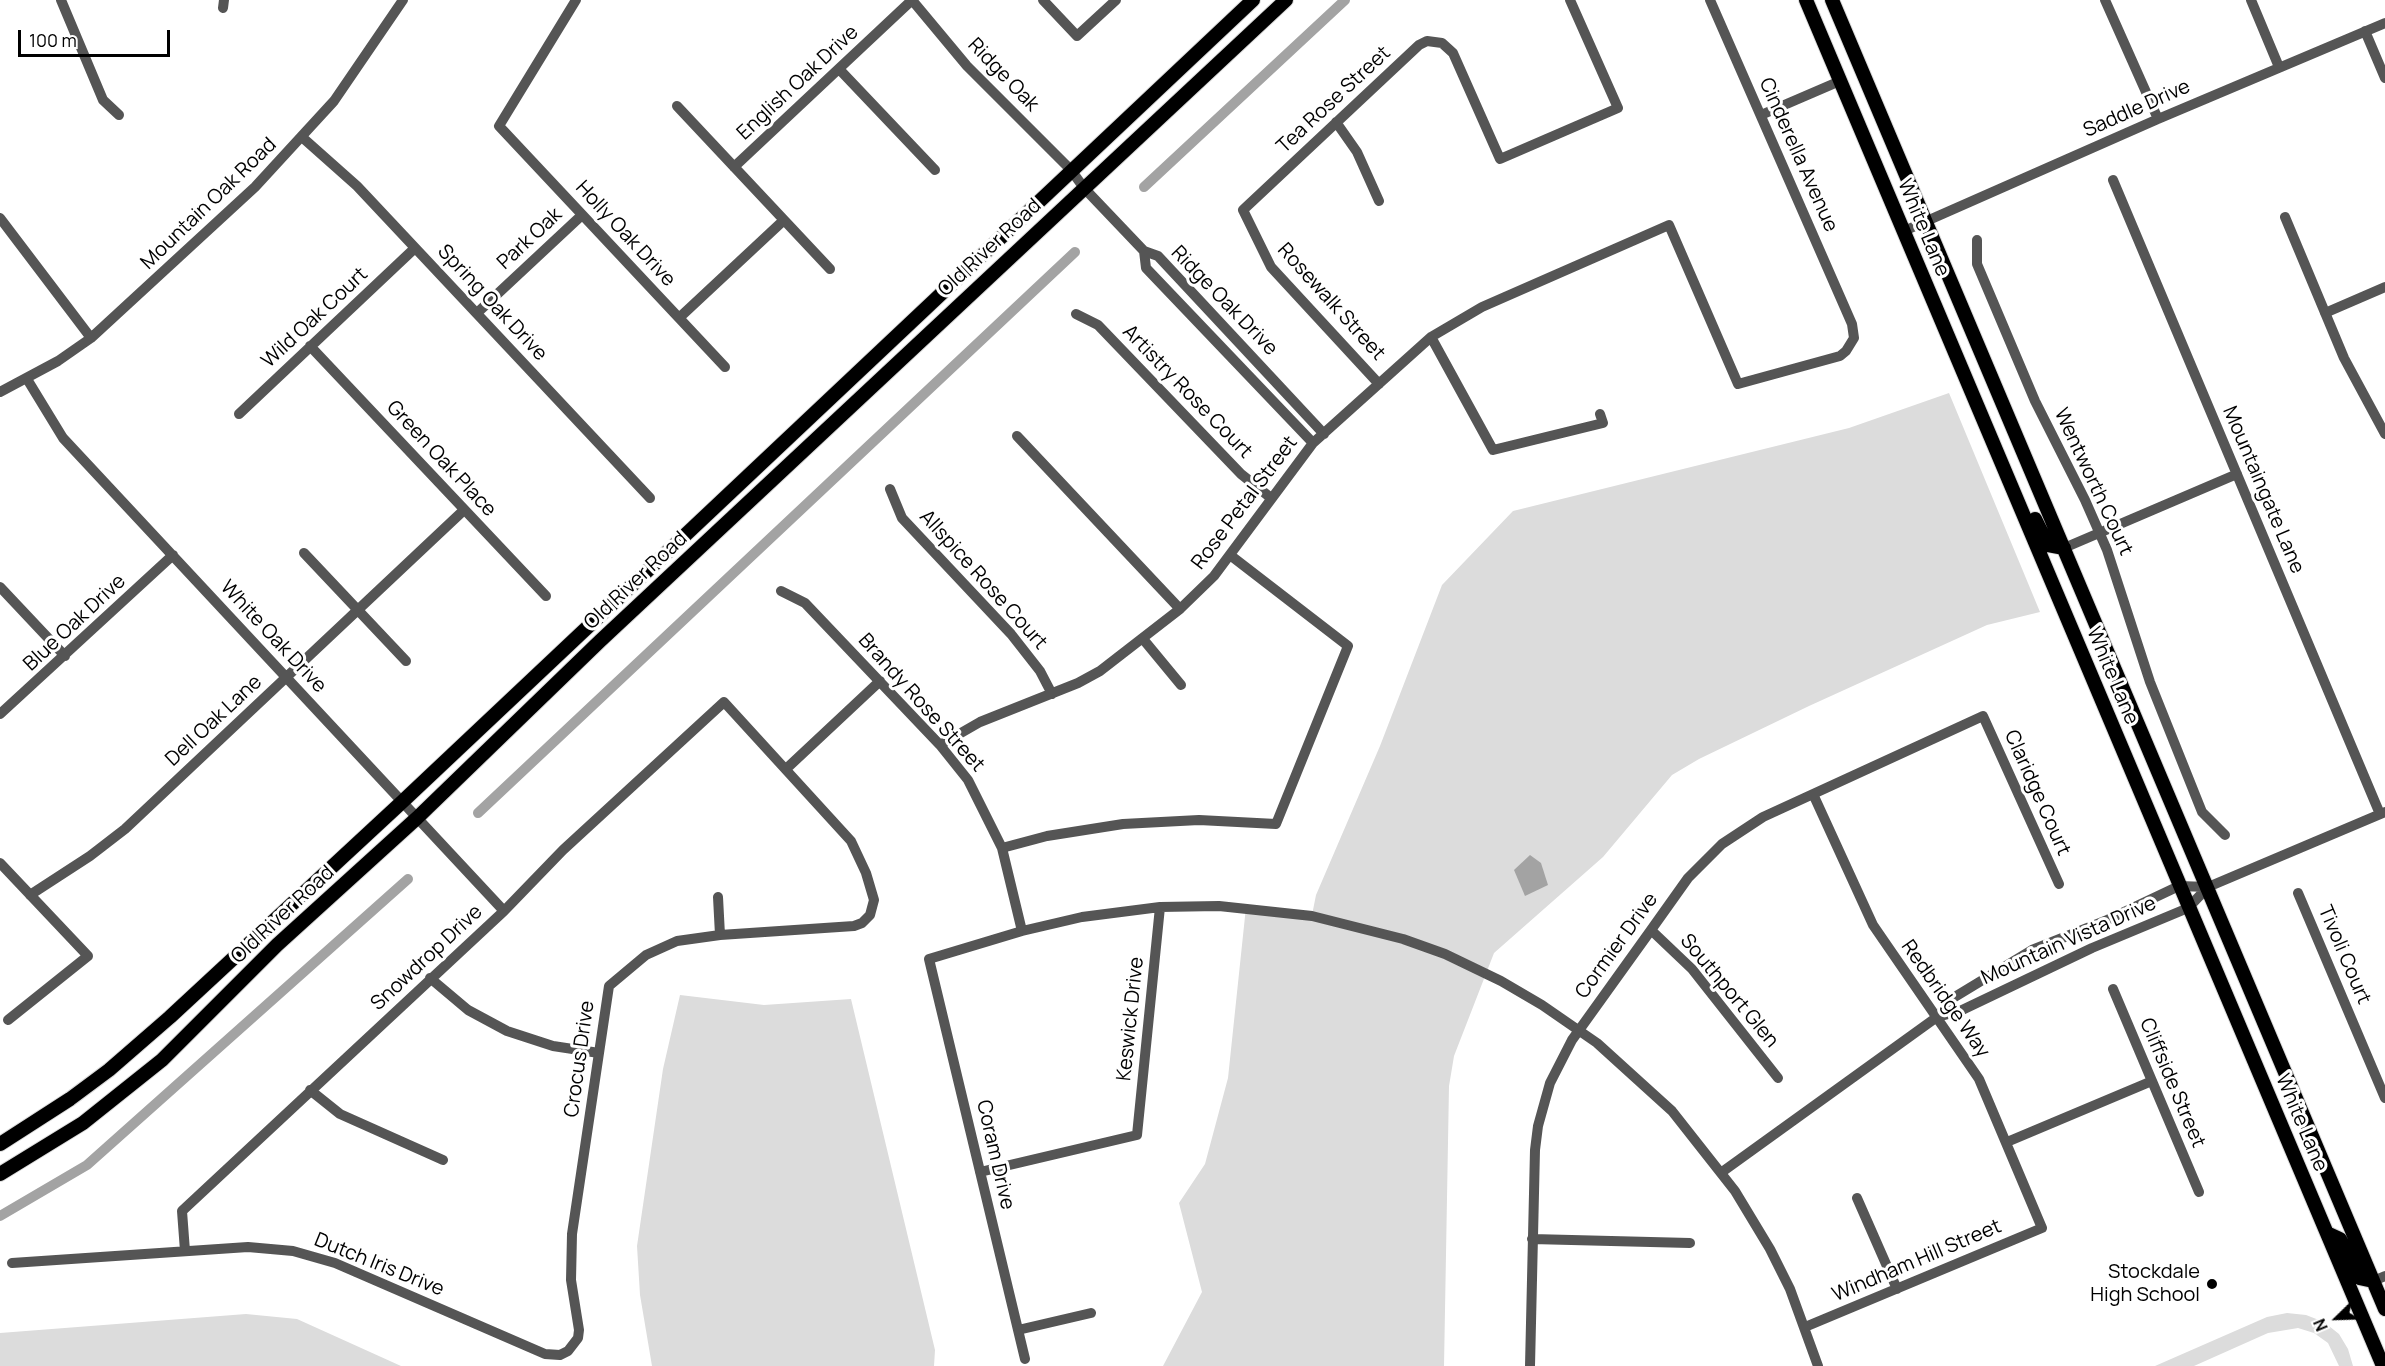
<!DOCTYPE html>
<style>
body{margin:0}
#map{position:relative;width:2385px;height:1366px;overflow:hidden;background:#fff;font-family:Manrope,sans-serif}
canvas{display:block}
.north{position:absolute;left:2307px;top:1288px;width:60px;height:60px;-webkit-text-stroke:4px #fff;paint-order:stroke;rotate:247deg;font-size:16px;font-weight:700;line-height:24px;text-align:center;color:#000}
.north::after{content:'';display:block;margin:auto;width:21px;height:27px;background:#000;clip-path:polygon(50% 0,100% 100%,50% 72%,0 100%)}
.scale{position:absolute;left:18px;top:30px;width:152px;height:27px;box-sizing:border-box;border:3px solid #000;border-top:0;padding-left:8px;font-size:18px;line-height:21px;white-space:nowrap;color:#000;-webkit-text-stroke:4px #fff;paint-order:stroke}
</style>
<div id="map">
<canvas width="2385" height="1366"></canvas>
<div class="north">N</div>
<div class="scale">100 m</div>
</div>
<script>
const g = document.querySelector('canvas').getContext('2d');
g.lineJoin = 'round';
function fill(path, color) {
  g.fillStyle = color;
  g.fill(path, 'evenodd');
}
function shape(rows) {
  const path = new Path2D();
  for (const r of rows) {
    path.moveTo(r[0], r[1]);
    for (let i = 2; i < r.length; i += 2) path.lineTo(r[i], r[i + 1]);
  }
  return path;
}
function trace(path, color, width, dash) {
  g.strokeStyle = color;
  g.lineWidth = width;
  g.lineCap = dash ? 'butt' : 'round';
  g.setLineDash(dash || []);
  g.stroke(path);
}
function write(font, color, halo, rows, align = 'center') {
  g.font = font + ' Manrope,sans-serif';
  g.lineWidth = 6;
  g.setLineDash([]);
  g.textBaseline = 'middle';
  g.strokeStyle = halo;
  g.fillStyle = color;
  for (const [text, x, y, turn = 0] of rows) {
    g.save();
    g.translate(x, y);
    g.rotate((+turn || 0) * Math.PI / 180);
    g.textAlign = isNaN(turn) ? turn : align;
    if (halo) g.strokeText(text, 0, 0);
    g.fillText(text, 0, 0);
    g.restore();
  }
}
fill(shape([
 [1949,393,2040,612,1987,625,1809,706,1699,759,1672,775,1603,857,1494,953,1454,1056,1449,1086,1444,1366,1163,1366,1202,1292,1179,1203,1205,1164,1228,1078,1246,907,1312,915,1316,895,1380,746,1442,585,1513,511,1849,428],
 [680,995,764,1005,851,999,935,1350,934,1366,652,1366,640,1295,637,1246,663,1069],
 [2287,1313,2306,1315,2324,1322,2339,1334,2348,1349,2353,1366,2339,1366,2328,1343,2314,1333,2298,1328,2268,1333,2194,1366,2155,1366,2267,1317],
 [246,1314,297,1319,401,1366,0,1366,0,1333]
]), '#dcdcdc');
fill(shape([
 [1530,855,1541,863,1548,885,1525,896,1514,870]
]), '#a3a3a3');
trace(shape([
 [1144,187,1345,0],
 [478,813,1075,252],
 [0,1216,87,1165,408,879]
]), '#a3a3a3', 10);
const major = shape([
 [1806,0,2383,1366],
 [1832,0,2385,1309],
 [2035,519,2048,545,2064,548],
 [0,1144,70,1099,109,1070,170,1017,402,802,1253,0],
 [0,1174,83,1123,162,1060,277,945,417,818,600,641,1286,0],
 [2327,1233,2340,1239,2359,1278,2373,1281]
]);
trace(major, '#dbdbdb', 16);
trace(shape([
 [61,0,103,100,119,115],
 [576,0,499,126,725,367],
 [912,0,967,66,1071,170,1084,188,1144,251,1158,256,1324,434],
 [1043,0,1077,36,1116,0],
 [2105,0,2158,119],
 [2251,0,2279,67],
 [223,8,224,0],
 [2365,31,2385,78],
 [839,69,935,170],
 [677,106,830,269],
 [1761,115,1840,81],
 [1336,122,1357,152,1379,201],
 [303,138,357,186,650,498],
 [734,167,912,0],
 [2113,180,2380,814],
 [2285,217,2344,358,2385,434],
 [0,218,91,338],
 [1904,231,2158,119,2385,23],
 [1977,240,1977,264,2035,401,2085,500,2107,550,2150,682,2202,812,2225,835],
 [1144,251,1146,268,1313,443],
 [477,313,582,215],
 [2325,313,2385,287],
 [1076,314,1098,325,1241,474,1271,498],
 [679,318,784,220],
 [1431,337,1493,450,1603,423,1600,414],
 [310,346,546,596],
 [27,379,63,438,504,911],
 [1379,384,1271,267,1243,210,1419,45,1427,41,1442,43,1453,53,1500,159,1618,108,1570,0],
 [0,392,58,361,91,338,255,187,334,101,403,0],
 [239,414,415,248],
 [1017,436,1180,609],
 [890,489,902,518,1011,634,1040,671,1052,694],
 [2064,548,2237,474],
 [304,553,406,661],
 [0,587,65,656],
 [781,591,805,603,940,745,968,780,1002,848,1022,931],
 [1143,639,1181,685],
 [0,714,173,555],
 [940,745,980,722,1078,683,1100,671,1180,609,1214,576,1313,443,1431,337,1482,307,1669,225,1738,384,1840,356,1846,351,1854,338,1852,324,1710,0],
 [786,769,880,681],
 [1002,848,1047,836,1123,824,1199,820,1276,824,1348,646,1230,555],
 [0,863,88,956,8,1020],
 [2298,893,2385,1098],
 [30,895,90,856,125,829,464,510],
 [718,897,720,935],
 [1651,930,1692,969,1778,1078],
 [430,978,468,1010,507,1031,553,1046,599,1053],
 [2113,989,2199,1192],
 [1937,1017,1960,1011,2092,948,2188,908,2208,887],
 [310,1090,340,1114,443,1160],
 [2007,1142,2152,1081],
 [980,1172,1137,1135,1160,907],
 [1722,1172,1937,1017,1953,998,2032,950,2105,921,2179,886,2208,887,2385,812],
 [1857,1198,1897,1289],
 [1532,1239,1690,1243],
 [12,1263,248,1247,293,1251,335,1263,545,1354,560,1355,568,1351,578,1338,579,1330,571,1280,572,1234,609,986,646,955,677,941,720,935,854,926,862,923,870,915,874,900,866,873,851,841,724,702,563,850,504,911,182,1211,185,1251],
 [2373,1281,2385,1276],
 [1805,1327,2042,1228,1979,1079,1873,925,1813,794],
 [1018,1330,1091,1313],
 [1025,1359,929,959,1022,931,1082,917,1160,907,1219,906,1312,916,1403,939,1445,954,1501,981,1542,1005,1597,1043,1672,1111,1735,1191,1770,1249,1790,1289,1818,1366],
 [1530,1366,1535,1150,1538,1126,1550,1083,1572,1040,1651,930,1688,878,1722,844,1763,817,1983,716,2059,884]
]), '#555', 10);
trace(major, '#000', 14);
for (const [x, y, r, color] of [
 [2212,1284,6,"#000"]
]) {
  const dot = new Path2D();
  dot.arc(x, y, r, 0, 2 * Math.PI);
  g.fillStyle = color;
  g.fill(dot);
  trace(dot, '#fff', 2);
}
write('20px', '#000', '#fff', [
 ["Ridge Oak",1003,75,46],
 ["English Oak Drive",798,83,-43],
 ["Tea Rose Street",1334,100,-43],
 ["Saddle Drive",2137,109,-24],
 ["Cinderella Avenue",1798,155,66],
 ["Mountain Oak Road",209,204,-44],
 ["White Lane",1923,228,67],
 ["Holly Oak Drive",625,234,47],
 ["Park Oak",530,239,-43],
 ["Old River Road",990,248,-43],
 ["Ridge Oak Drive",1224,301,46],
 ["Rosewalk Street",1331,302,48],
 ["Spring Oak Drive",492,303,47],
 ["Wild Oak Court",315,318,-43],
 ["Artistry Rose Court",1187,392,46],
 ["Green Oak Place",441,459,47],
 ["Wentworth Court",2093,482,65],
 ["Mountaingate Lane",2263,490,67],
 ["Rose Petal Street",1245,503,-53],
 ["Allspice Rose Court",983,580,48],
 ["Old River Road",636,581,-43],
 ["Blue Oak Drive",75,623,-43],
 ["White Oak Drive",273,637,47],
 ["White Lane",2112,676,67],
 ["Brandy Rose Street",921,703,48],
 ["Dell Oak Lane",214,721,-43],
 ["Claridge Court",2037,793,66],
 ["Old River Road",283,915,-43],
 ["Mountain Vista Drive",2069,941,-24],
 ["Cormier Drive",1617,946,-54],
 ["Tivoli Court",2344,955,67],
 ["Snowdrop Drive",427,958,-43],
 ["Southport Glen",1729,991,50],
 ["Redbridge Way",1945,999,55],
 ["Keswick Drive",1131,1019,-84],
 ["Crocus Drive",580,1059,-82],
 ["Cliffside Street",2172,1083,67],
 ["White Lane",2301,1123,67],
 ["Coram Drive",995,1155,77],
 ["Windham Hill Street",1917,1261,-23],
 ["Dutch Iris Drive",379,1265,22]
]);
write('20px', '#000', '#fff', [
 ["Stockdale",2200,1272],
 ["High School",2200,1295]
], 'right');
</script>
